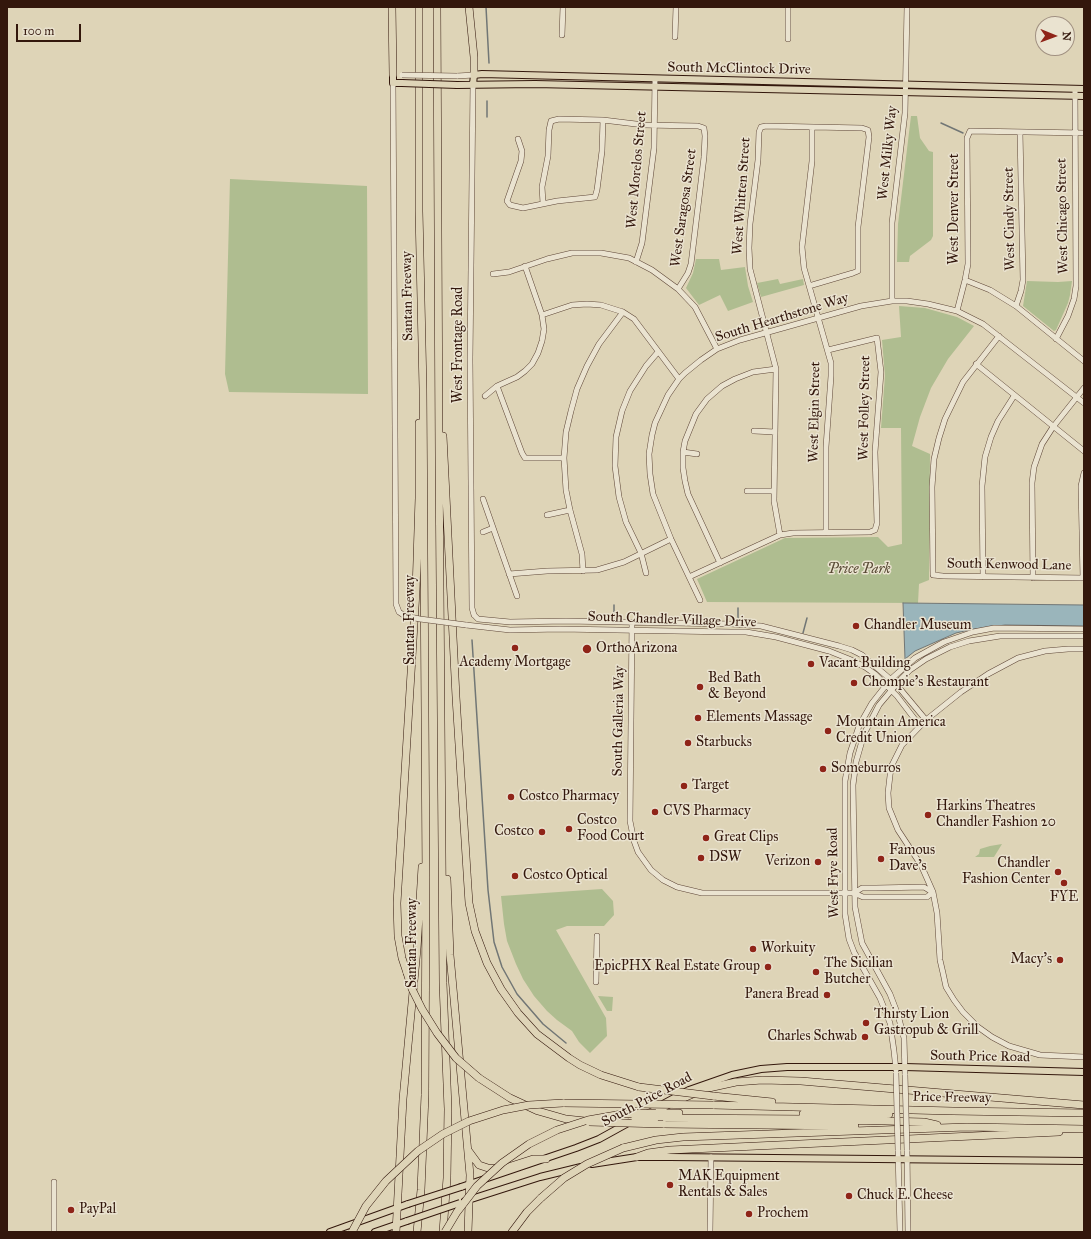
<!DOCTYPE html>
<style>
body{margin:0}
#map{position:relative;width:1091px;height:1239px;overflow:hidden;background:#ded4b7;font-family:"IM FELL Great Primer",serif}
canvas{display:block}
.frame{position:absolute;inset:0;border:8px solid #33170c;pointer-events:none}
.north{position:absolute;left:1035px;top:16px;width:40px;height:40px;box-sizing:border-box;background:#eae3d0;border:1px solid #a19182;border-radius:50%;rotate:91deg;font-size:11px;font-weight:700;line-height:16px;text-align:center;color:#33170c}
.north::after{content:'';display:block;margin:auto;width:14px;height:18px;background:#8f2418;clip-path:polygon(50% 0,100% 100%,50% 72%,0 100%)}
.scale{position:absolute;left:16px;top:24px;width:65px;height:18px;box-sizing:border-box;border:2px solid #33170c;border-top:0;padding-left:5px;font-size:12px;line-height:14px;white-space:nowrap;color:#33170c;-webkit-text-stroke:3px #eae3d0;paint-order:stroke}
</style>
<div id="map">
<canvas width="1091" height="1239"></canvas>
<div class="frame"></div>
<div class="north">N</div>
<div class="scale">100 m</div>
</div>
<script>
const g = document.querySelector('canvas').getContext('2d');
g.lineJoin = 'round';
function fill(path, color) {
  g.fillStyle = color;
  g.fill(path, 'evenodd');
}
function shape(rows) {
  const path = new Path2D();
  for (const r of rows) {
    path.moveTo(r[0], r[1]);
    for (let i = 2; i < r.length; i += 2) path.lineTo(r[i], r[i + 1]);
  }
  return path;
}
function trace(path, color, width, dash) {
  g.strokeStyle = color;
  g.lineWidth = width;
  g.lineCap = dash ? 'butt' : 'round';
  g.setLineDash(dash || []);
  g.stroke(path);
}
function write(font, color, halo, rows, align = 'center') {
  g.font = font + ' "IM FELL Great Primer",serif';
  g.lineWidth = 3;
  g.setLineDash([]);
  g.textBaseline = 'middle';
  g.strokeStyle = halo;
  g.fillStyle = color;
  for (const [text, x, y, turn = 0] of rows) {
    g.save();
    g.translate(x, y);
    g.rotate((+turn || 0) * Math.PI / 180);
    g.textAlign = isNaN(turn) ? turn : align;
    if (halo) g.strokeText(text, 0, 0);
    g.fillText(text, 0, 0);
    g.restore();
  }
}
fill(shape([
 [911,116,917,116,920,138,929,151,933,152,933,236,931,240,910,256,909,262,897,262,898,224],
 [230,179,367,186,368,394,229,392,225,374],
 [696,259,719,259,721,270,745,267,748,286,753,302,728,311,720,295,699,305,686,288,693,273],
 [778,279,780,284,803,279,804,285,761,297,757,283],
 [1027,281,1058,282,1072,281,1070,295,1068,303,1056,330,1054,331,1023,306],
 [899,306,925,308,957,317,974,326,948,359,931,388,920,417,912,446,930,454,929,580,919,584,918,603,707,602,697,579,785,538,878,537,888,547,902,544,901,428,881,428,885,376,882,340,901,337],
 [1002,844,994,857,975,857,979,854,980,849,990,846],
 [602,889,613,901,614,915,604,926,567,926,556,930,606,1018,607,1036,590,1053,579,1042,572,1031,557,1020,547,1011,534,996,523,979,516,964,507,941,504,924,501,896],
 [598,996,613,997,612,1011,607,1011]
]), '#afbd90');
const water = shape([
 [903,603,1084,605,1084,626,1005,625,969,630,956,633,915,651,905,659,903,603]
]);
fill(water, '#9ab5bb');
trace(water, '#717675', 1);
trace(shape([
 [486,7,489,63],
 [487,117,487,101],
 [941,123,963,133],
 [614,617,614,605],
 [738,619,738,608],
 [803,633,807,618],
 [472,640,488,890,494,942,502,967,517,994,543,1024,566,1043]
]), '#717675', 1.5);
const minor = shape([
 [562,35,563,7],
 [675,37,676,7],
 [788,39,788,7],
 [457,76,474,75],
 [393,83,396,604,399,612,405,616],
 [473,84,470,359,472,608,474,615],
 [812,127,812,161,802,247,804,268,831,363,831,376,826,447,826,533],
 [518,139,522,151,521,161,507,201,510,205,523,208,557,201,595,197,597,190,602,151,603,120],
 [543,203,542,187,548,156,549,130,551,121,559,119,603,120,644,125,698,126,704,128,705,136,704,157,691,264,688,273,678,289],
 [636,262,642,243,654,148,655,79],
 [493,274,509,272,547,259,572,253,601,253,629,258,652,270,678,289,695,307,717,349],
 [965,280,990,290,1016,306,1084,361],
 [892,301,892,223,905,113,907,7],
 [1016,306,1021,291,1023,280,1020,132],
 [957,311,965,280,968,264,967,138,970,131,1084,133],
 [542,315,572,305,587,304,601,305,623,312,634,319,679,379],
 [999,336,963,382,945,419,939,438,934,459,932,487,933,575,943,576,1084,578],
 [1056,339,1068,316,1074,299,1076,286,1075,89],
 [976,364,1084,451],
 [497,386,522,453,525,458,564,458],
 [485,396,497,386,517,377,525,371,532,364,538,353,542,341,544,329,542,315,525,266],
 [754,431,775,432],
 [683,452,697,454],
 [747,491,773,491],
 [483,499,517,596],
 [547,515,570,510],
 [483,532,493,528],
 [780,535,774,501,776,369,750,269,749,248,750,224,758,160,759,132,761,127,766,126,862,128,868,130,869,137,858,227,858,271,853,273,809,286],
 [720,563,688,494,685,481,683,468,683,452,685,441,696,414,707,399,722,386,735,379,753,372,776,369],
 [583,571,582,554,570,510,566,490,564,458,566,432,571,411,577,389,587,366,599,344,623,312],
 [646,573,641,553,626,522,619,497,615,466,616,437,622,411,630,391,646,366,658,352],
 [509,574,547,571,597,570,624,562,671,539],
 [689,577,780,535,793,533,870,532,875,530,877,523,875,452,881,372,877,338,828,350],
 [983,577,982,486,985,457,991,437,998,421,1014,396],
 [1033,578,1032,483,1034,467,1042,444,1053,427,1084,388],
 [1083,578,1081,486,1084,473],
 [700,600,671,539,653,494,650,474,649,454,652,435,655,423,668,395,679,379,685,373,701,360,717,349,740,340,861,306,892,301,907,301,928,304,957,311,983,324,1084,403],
 [474,615,478,619,510,622,566,621,731,624,761,626,839,646,852,650,862,655,896,684,926,720],
 [632,622,630,821,634,841,638,852,651,870,663,880,677,887,702,893,854,893,863,897,927,897,933,892],
 [466,625,510,630,560,629,731,632,746,632,776,637,829,651,849,659,865,667,875,674,897,696,920,726],
 [1084,649,1068,649,1045,651,1018,658,988,674,961,692,926,720,902,745,891,767,888,793,889,808,898,830,921,865,933,892,937,913,940,960,943,973,946,987,954,1000,963,1012,978,1027,992,1037,1009,1046,1040,1055,1084,1057],
 [854,893,862,888,876,888,924,887,932,892],
 [596,982,597,936],
 [896,1070,894,1051,890,1023,880,998,854,952,849,939,845,914,845,781,850,753,859,726,872,703,891,679,915,658,944,642,973,632,994,628,1084,629],
 [905,1075,904,1038,898,1015,890,994,862,943,855,907,853,785,856,762,864,734,879,705,901,679,910,670,926,659,950,647,969,641,1000,636,1084,636],
 [898,1150,900,1232],
 [907,1150,908,1232],
 [54,1182,54,1232],
 [710,1232,711,1157]
]);
const major = shape([
 [393,75,393,83,402,83],
 [473,84,474,75,482,74,1084,89],
 [457,85,535,84,1084,96],
 [663,1104,689,1090,732,1075,761,1069,787,1067,905,1067,1084,1072],
 [592,1164,637,1157,670,1157,1084,1161],
 [461,1187,576,1148,599,1139,628,1123],
 [465,1201,540,1177,581,1167],
 [330,1232,408,1204],
 [375,1232,407,1221]
]);
const highway = shape([
 [392,7,393,75],
 [437,7,439,455,443,983,448,1109,447,1178,443,1232],
 [469,7,474,57,474,75],
 [443,436,456,697,468,888,469,903,475,931,487,963,501,989,518,1013,537,1034,569,1058,580,1065,601,1075,639,1087],
 [447,879,450,955,470,1175,468,1232],
 [407,973,402,958,398,936,397,903,416,591,419,498,419,423],
 [479,1078,510,1098,538,1111,566,1119,585,1121],
 [713,1096,772,1102],
 [563,1103,638,1104],
 [713,1105,953,1111,1084,1113],
 [656,1113,679,1113],
 [647,1114,704,1089,736,1082,762,1080,801,1081,1084,1105],
 [803,1114,889,1114],
 [655,1118,809,1119,924,1122,937,1125],
 [663,1124,855,1126],
 [623,1148,656,1140,683,1137,967,1127,1084,1129],
 [468,1150,479,1165,488,1168,502,1169,533,1159,546,1159],
 [637,1157,648,1153,670,1150,1059,1132],
 [396,1232,403,1099,417,949,422,867],
 [417,1232,421,1190,425,1095,426,877,423,389,419,211,419,7],
 [512,1232,527,1212,541,1198]
]);
trace(minor, '#5e4637', 6);
trace(major, '#33170c', 8);
trace(highway, '#33170c', 8);
trace(minor, '#eae3d0', 5);
trace(major, '#ded4b7', 6);
trace(highway, '#ded4b7', 7);
const minorBridge = shape([
 [402,75,457,76],
 [405,616,420,619,466,625],
 [896,1073,898,1150],
 [905,1075,907,1150]
]);
const majorBridge = shape([
 [402,83,457,85],
 [408,1204,461,1187],
 [407,1221,460,1203]
]);
const highwayBridge = shape([
 [407,973,412,989,422,1009,437,1033,456,1058,479,1078],
 [639,1087,713,1096],
 [638,1104,713,1105],
 [635,1118,655,1118],
 [589,1122,663,1124],
 [541,1198,564,1178,587,1164,623,1148],
 [352,1232,366,1206,386,1181,418,1151,443,1134,469,1121,503,1110,529,1105,563,1103],
 [445,1232,457,1212,477,1186,502,1163,529,1144,557,1130,588,1120,622,1114,656,1113]
]);
trace(minorBridge, '#5e4637', 6, []);
trace(majorBridge, '#33170c', 8, []);
trace(highwayBridge, '#33170c', 8, []);
trace(minorBridge, '#eae3d0', 5);
trace(majorBridge, '#ded4b7', 6);
trace(highwayBridge, '#ded4b7', 7);
for (const [x, y, r, color] of [
 [856,626,4,"#8f2418"],
 [515,648,4,"#8f2418"],
 [587,649,5,"#8f2418"],
 [811,664,4,"#8f2418"],
 [854,683,4,"#8f2418"],
 [700,687,4,"#8f2418"],
 [698,718,4,"#8f2418"],
 [828,731,4,"#8f2418"],
 [688,743,4,"#8f2418"],
 [823,769,4,"#8f2418"],
 [684,786,4,"#8f2418"],
 [511,797,4,"#8f2418"],
 [655,812,4,"#8f2418"],
 [928,815,4,"#8f2418"],
 [569,829,4,"#8f2418"],
 [542,832,4,"#8f2418"],
 [706,838,4,"#8f2418"],
 [701,858,4,"#8f2418"],
 [881,859,4,"#8f2418"],
 [818,862,4,"#8f2418"],
 [1058,872,4,"#8f2418"],
 [515,876,4,"#8f2418"],
 [1064,883,4,"#8f2418"],
 [753,949,4,"#8f2418"],
 [1060,960,4,"#8f2418"],
 [768,967,4,"#8f2418"],
 [816,972,4,"#8f2418"],
 [827,995,4,"#8f2418"],
 [866,1023,4,"#8f2418"],
 [865,1037,4,"#8f2418"],
 [670,1185,4,"#8f2418"],
 [849,1196,4,"#8f2418"],
 [71,1210,4,"#8f2418"],
 [749,1214,4,"#8f2418"]
]) {
  const dot = new Path2D();
  dot.arc(x, y, r, 0, 2 * Math.PI);
  g.fillStyle = color;
  g.fill(dot);
  trace(dot, '#eae3d0', 1.5);
}
write('14px', '#33170c', '#eae3d0', [
 ["South McClintock Drive",739,69,1],
 ["West Milky Way",888,153,-84],
 ["West Morelos Street",637,170,-85],
 ["West Whitten Street",742,196,-86],
 ["West Saragosa Street",684,208,-82],
 ["West Denver Street",955,209,-90],
 ["West Chicago Street",1063,216,-91],
 ["West Cindy Street",1010,219,-91],
 ["Santan Freeway",408,296,-91],
 ["South Hearthstone Way",782,318,-17],
 ["West Frontage Road",459,345,-90],
 ["West Folley Street",865,408,-89],
 ["West Elgin Street",815,412,-89],
 ["South Kenwood Lane",1009,565,1],
 ["Santan Freeway",411,620,-90],
 ["South Chandler Village Drive",672,620,2],
 ["South Galleria Way",619,721,-89],
 ["West Frye Road",834,873,-91],
 ["Santan Freeway",413,943,-90],
 ["South Price Road",980,1057,1],
 ["Price Freeway",952,1098,1],
 ["South Price Road",647,1100,-28]
]);
write('italic 14px', '#584934', '#eae3d0', [
 ["Price Park",859,570]
]);
write('14px', '#33170c', '#eae3d0', [
 ["Chandler Museum",864,626],
 ["OrthoArizona",596,649],
 ["Academy Mortgage",515,663,"center"],
 ["Vacant Building",819,664],
 ["Bed Bath",708,679],
 ["& Beyond",708,695],
 ["Chompie's Restaurant",862,683],
 ["Elements Massage",706,718],
 ["Mountain America",836,723],
 ["Credit Union",836,739],
 ["Starbucks",696,743],
 ["Someburros",831,769],
 ["Target",692,786],
 ["Costco Pharmacy",519,797],
 ["Harkins Theatres",936,807],
 ["Chandler Fashion 20",936,823],
 ["CVS Pharmacy",663,812],
 ["Costco",577,821],
 ["Food Court",577,837],
 ["Costco",534,832,"right"],
 ["Great Clips",714,838],
 ["Famous",889,851],
 ["Dave's",889,867],
 ["DSW",709,858],
 ["Verizon",810,862,"right"],
 ["Chandler",1050,864,"right"],
 ["Fashion Center",1050,880,"right"],
 ["Costco Optical",523,876],
 ["FYE",1064,898,"center"],
 ["Workuity",761,949],
 ["Macy's",1052,960,"right"],
 ["The Sicilian",824,964],
 ["Butcher",824,980],
 ["EpicPHX Real Estate Group",760,967,"right"],
 ["Panera Bread",819,995,"right"],
 ["Thirsty Lion",874,1015],
 ["Gastropub & Grill",874,1031],
 ["Charles Schwab",857,1037,"right"],
 ["MAK Equipment",678,1177],
 ["Rentals & Sales",678,1193],
 ["Chuck E. Cheese",857,1196],
 ["PayPal",79,1210],
 ["Prochem",757,1214]
], 'left');
</script>
